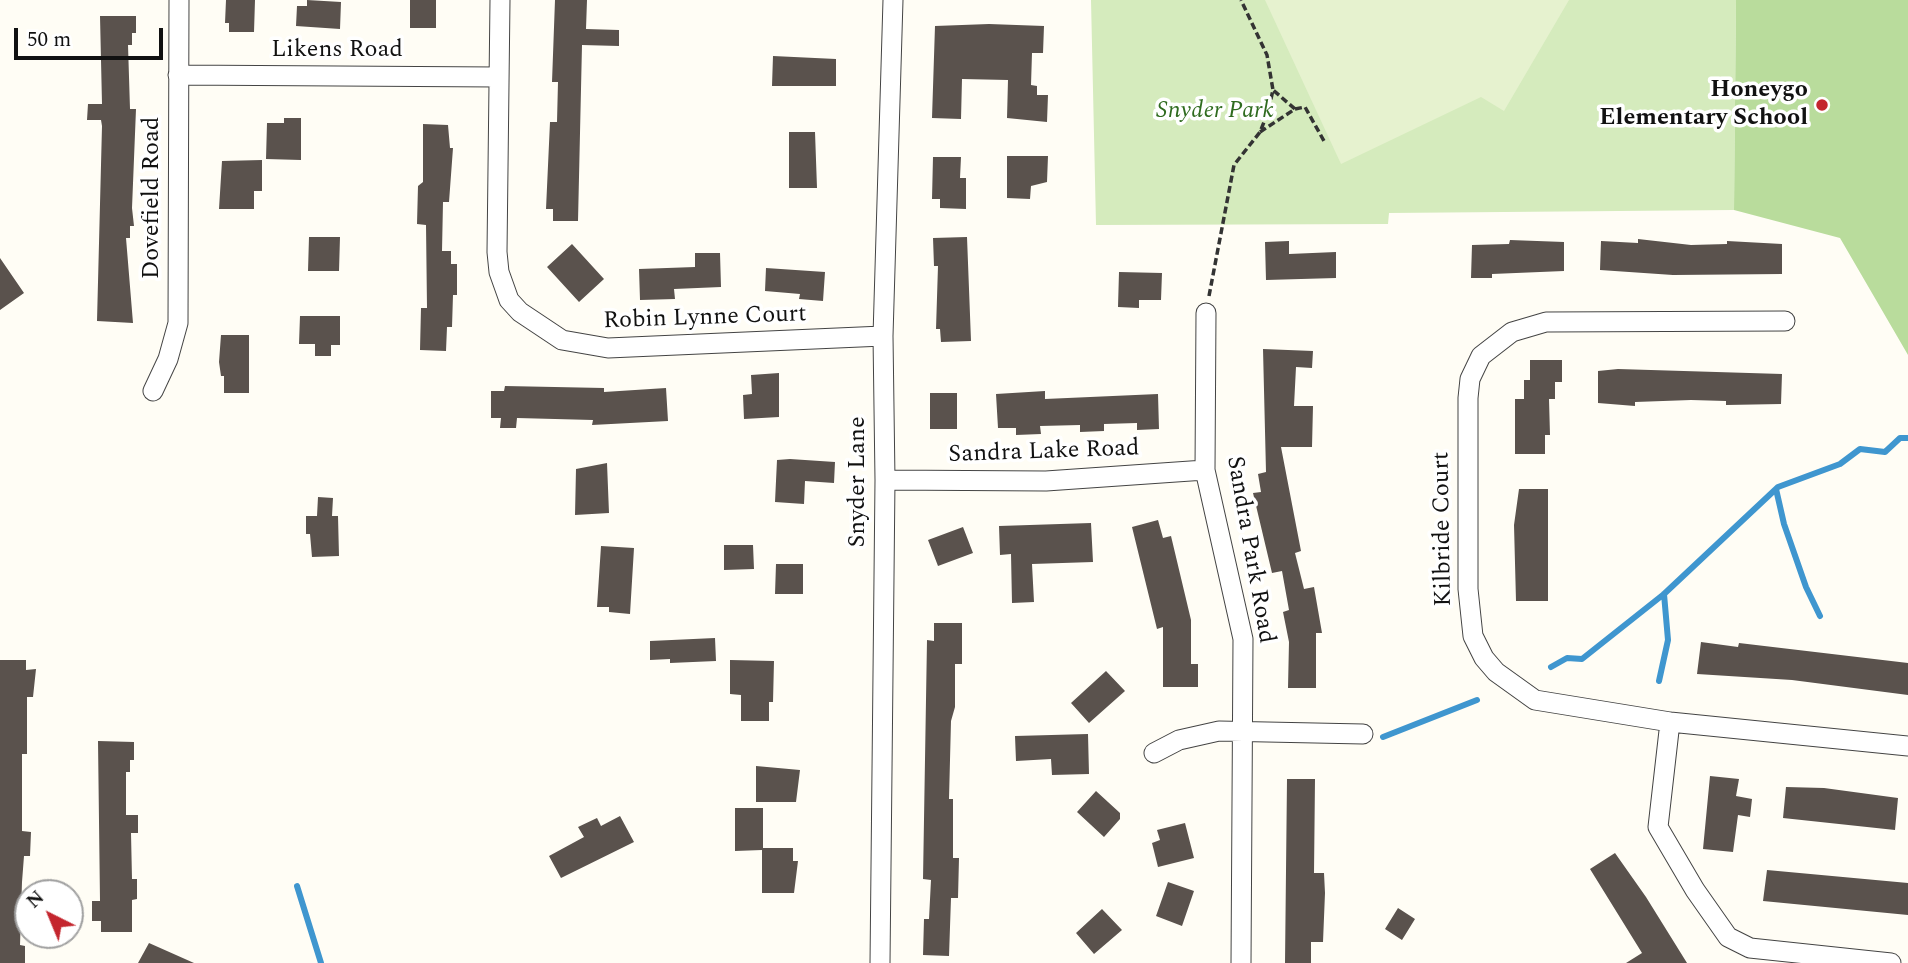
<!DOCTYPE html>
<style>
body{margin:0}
#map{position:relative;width:1908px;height:963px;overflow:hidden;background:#fffdf5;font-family:Spectral,serif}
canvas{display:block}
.north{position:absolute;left:14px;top:879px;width:70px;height:70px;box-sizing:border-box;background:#fff;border:2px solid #a0a0a0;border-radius:50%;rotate:317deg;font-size:19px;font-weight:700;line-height:28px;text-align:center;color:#111}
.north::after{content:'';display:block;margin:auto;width:24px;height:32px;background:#c4262e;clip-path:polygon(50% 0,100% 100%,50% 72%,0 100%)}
.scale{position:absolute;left:14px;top:28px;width:149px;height:32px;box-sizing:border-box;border:4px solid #111;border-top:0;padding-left:9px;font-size:21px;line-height:24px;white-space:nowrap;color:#111;-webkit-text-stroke:5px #fff;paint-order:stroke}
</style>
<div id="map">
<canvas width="1908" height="963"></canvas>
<div class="north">N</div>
<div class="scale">50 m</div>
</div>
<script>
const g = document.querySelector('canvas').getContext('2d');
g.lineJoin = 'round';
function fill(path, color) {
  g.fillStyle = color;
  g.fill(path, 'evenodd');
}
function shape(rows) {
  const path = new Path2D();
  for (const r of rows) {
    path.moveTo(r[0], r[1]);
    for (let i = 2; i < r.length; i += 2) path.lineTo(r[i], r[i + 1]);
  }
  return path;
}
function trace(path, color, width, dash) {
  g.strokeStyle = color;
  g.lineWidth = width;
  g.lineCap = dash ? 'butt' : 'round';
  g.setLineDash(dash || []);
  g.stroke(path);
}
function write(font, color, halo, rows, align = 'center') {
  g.font = font + ' Spectral,serif';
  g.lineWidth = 7;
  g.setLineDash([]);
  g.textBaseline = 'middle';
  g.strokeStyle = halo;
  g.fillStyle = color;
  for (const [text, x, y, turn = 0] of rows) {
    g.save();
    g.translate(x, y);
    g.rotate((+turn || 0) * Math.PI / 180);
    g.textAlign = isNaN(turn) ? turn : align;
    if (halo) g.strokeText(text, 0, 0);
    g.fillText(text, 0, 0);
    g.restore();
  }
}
fill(shape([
 [1091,0,1736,0,1734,210,1389,213,1388,224,1096,225]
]), '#d5ebbd');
fill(shape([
 [1736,0,1908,0,1908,355,1840,238,1734,210]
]), '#b9dc9c');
fill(shape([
 [1265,0,1569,0,1504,111,1481,97,1341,164]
]), '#e6f2cf');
trace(shape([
 [1776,489,1784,524,1806,587,1820,616],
 [1551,667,1567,658,1582,659,1664,594,1778,487,1840,464,1860,449,1885,452,1900,438,1908,438],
 [1659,681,1668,640,1664,594],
 [1383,737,1477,700],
 [297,886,321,963]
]), '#3f96cf', 6);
fill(shape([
 [226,0,255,0,254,32,229,32,229,23,225,23],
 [307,0,341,2,340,29,296,26,297,6,307,6],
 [410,0,436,0,436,28,410,28],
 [555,0,587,0,586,29,619,30,619,46,582,45,578,221,553,221,553,209,546,209,550,122,557,122,558,82,552,82],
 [100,16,136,16,136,33,132,33,132,45,128,45,130,109,136,109,132,208,134,226,130,226,130,238,126,238,133,323,97,321,102,126,101,120,87,120,88,104,102,104],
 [989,24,1044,26,1043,53,1032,53,1031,85,1037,86,1037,95,1048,95,1047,122,1007,118,1008,80,962,79,961,119,932,118,935,26],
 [773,56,836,59,836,86,772,86],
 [284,118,301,118,301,160,266,159,267,123,284,123],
 [423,124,448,125,450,148,453,148,449,202,443,202,442,251,451,251,451,264,457,264,457,295,453,295,452,327,447,327,446,351,420,350,421,308,427,308,426,225,417,224,418,186,423,182],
 [789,132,815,132,817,188,789,188],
 [1007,156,1048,156,1047,182,1031,186,1030,199,1007,198],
 [933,157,961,157,960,178,966,178,966,209,940,208,940,199,932,199],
 [262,160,262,191,254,191,254,209,219,209,222,161],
 [309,237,340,237,339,271,308,271],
 [967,237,971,341,941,342,940,329,936,329,938,266,934,266,933,238],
 [1638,239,1691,245,1727,244,1727,241,1782,244,1782,274,1673,275,1600,270,1601,241,1638,243],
 [1510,240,1564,242,1564,271,1492,274,1492,278,1471,278,1472,245,1509,244],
 [1289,241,1289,254,1336,252,1336,278,1266,280,1265,242],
 [572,244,604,279,579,302,547,267],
 [695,253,720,253,721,287,674,289,675,299,640,300,639,269,695,267],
 [0,258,24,293,0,310],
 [766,268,825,272,823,301,799,299,800,294,765,291],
 [1119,272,1162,273,1161,300,1139,300,1139,308,1118,307],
 [300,316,340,316,340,345,331,345,331,356,315,356,315,344,299,344],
 [221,335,249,335,249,393,224,393,224,376,221,376,219,362],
 [1263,349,1313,351,1312,368,1296,367,1294,406,1313,406,1312,447,1281,447,1301,551,1295,553,1304,589,1314,587,1322,633,1316,633,1316,688,1288,688,1289,642,1283,612,1289,610,1282,571,1272,573,1253,493,1261,492,1258,474,1266,472],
 [1530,360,1562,360,1562,382,1555,382,1555,399,1549,399,1550,435,1545,435,1545,454,1515,454,1515,399,1524,399,1524,380,1530,380],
 [1618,369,1782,374,1781,404,1726,405,1726,401,1691,400,1635,402,1635,406,1598,403,1598,371],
 [779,373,779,417,744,419,743,395,752,394,751,375],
 [505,386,604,388,604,392,666,388,668,421,592,425,593,420,517,418,516,428,500,428,501,418,491,418,491,391,504,391],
 [1045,391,1045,399,1158,394,1159,429,1137,430,1137,423,1104,424,1104,431,1080,432,1080,425,1040,426,1041,434,1016,435,1016,428,998,428,996,394],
 [930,393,957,393,957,429,930,429],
 [790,459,835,462,834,483,805,481,804,504,775,502,777,460],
 [607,463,609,513,575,515,576,469],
 [1519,489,1548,489,1548,601,1516,601,1514,525],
 [318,497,333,498,332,516,338,516,339,556,312,557,310,534,306,534,306,516,317,516],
 [1158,520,1163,538,1171,536,1191,620,1191,664,1198,664,1198,687,1163,687,1163,627,1157,629,1132,527],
 [1091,523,1093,562,1032,564,1034,602,1012,603,1011,554,1000,555,999,526],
 [963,527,973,553,938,566,928,540],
 [724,545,753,545,754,569,724,570],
 [601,546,634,548,630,614,609,612,609,607,597,607],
 [776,564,803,564,803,594,775,594],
 [934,623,962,623,962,664,955,664,955,707,951,721,949,799,953,799,953,858,959,858,958,898,951,898,949,956,923,955,924,919,929,919,931,880,923,879,927,640,934,641],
 [715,638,716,661,670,663,670,659,650,660,650,641],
 [1701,642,1738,647,1739,643,1908,663,1908,695,1792,680,1697,674],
 [0,660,26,660,26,670,36,669,33,697,27,697,27,754,22,754,22,831,31,832,30,856,24,856,22,882,20,945,25,946,25,963,0,963],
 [730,660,774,661,773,702,769,702,769,721,741,721,741,695,730,694],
 [1106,671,1125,691,1089,723,1071,703],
 [1088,734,1089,774,1052,775,1051,759,1016,761,1015,736],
 [98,741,134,742,134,760,130,760,130,772,126,772,126,815,138,815,138,833,131,833,132,879,137,879,137,899,132,900,132,932,101,932,101,921,92,921,92,901,100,901],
 [756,766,800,770,796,802,756,802],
 [1710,776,1739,779,1736,796,1752,799,1750,817,1738,815,1733,852,1703,849],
 [1287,779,1315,779,1314,873,1324,873,1325,893,1323,942,1311,942,1311,963,1285,963],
 [1786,787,1824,788,1898,798,1895,830,1783,818],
 [1096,791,1120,813,1120,819,1104,837,1077,812],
 [735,808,763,808,763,848,793,848,793,861,798,861,794,893,762,893,762,850,735,851],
 [620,816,634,842,561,878,549,856,584,837,578,827,597,818,601,826],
 [1185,823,1194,858,1158,867,1152,843,1160,840,1157,830],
 [1615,853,1646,897,1687,963,1626,963,1642,953,1590,869],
 [1767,870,1908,883,1908,915,1763,901],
 [1168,882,1194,891,1182,926,1156,916],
 [1398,908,1415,919,1402,940,1385,929],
 [1102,909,1122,930,1094,954,1076,933],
 [149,943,194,963,138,963]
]), '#5a524d');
const minor = shape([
 [500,0,497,252,499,272,509,300,520,312,562,340,608,348,883,336],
 [178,75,497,77],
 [1206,313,1205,470,1243,639,1241,963],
 [1785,321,1546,322,1512,332,1481,356,1470,379,1468,398,1468,589,1473,636,1484,658,1496,672,1535,700,1670,722,1908,746],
 [153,391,168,359,178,323,179,0],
 [885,480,1046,481,1205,470],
 [1670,722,1658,827,1695,890,1728,937,1750,948,1891,963],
 [1154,753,1179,740,1219,731,1363,734],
 [880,963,885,480,883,336,893,0]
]);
trace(minor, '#444', 21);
trace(shape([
 [1295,109,1305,107,1324,141],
 [1260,132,1295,109,1273,90],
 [1209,296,1234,165,1260,132,1268,112,1273,90,1267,55,1241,0]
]), '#333', 3.5, [7, 3.5]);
trace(minor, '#fff', 19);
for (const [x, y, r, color] of [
 [1822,105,7,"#c4262e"]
]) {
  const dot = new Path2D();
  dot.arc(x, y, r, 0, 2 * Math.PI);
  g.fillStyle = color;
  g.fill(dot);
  trace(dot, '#fff', 2.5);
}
write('24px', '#111', '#fff', [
 ["Likens Road",337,51],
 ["Dovefield Road",153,198,-90],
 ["Robin Lynne Court",705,319,-2],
 ["Sandra Lake Road",1044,453,-2],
 ["Snyder Lane",859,482,-90],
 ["Kilbride Court",1444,529,-91],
 ["Sandra Park Road",1249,550,80]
]);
write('bold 24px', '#111', '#fff', [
 ["Honeygo",1808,91],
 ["Elementary School",1808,119]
], 'right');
write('italic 24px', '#2f6b1f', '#fff', [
 ["Snyder Park",1215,112]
]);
</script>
